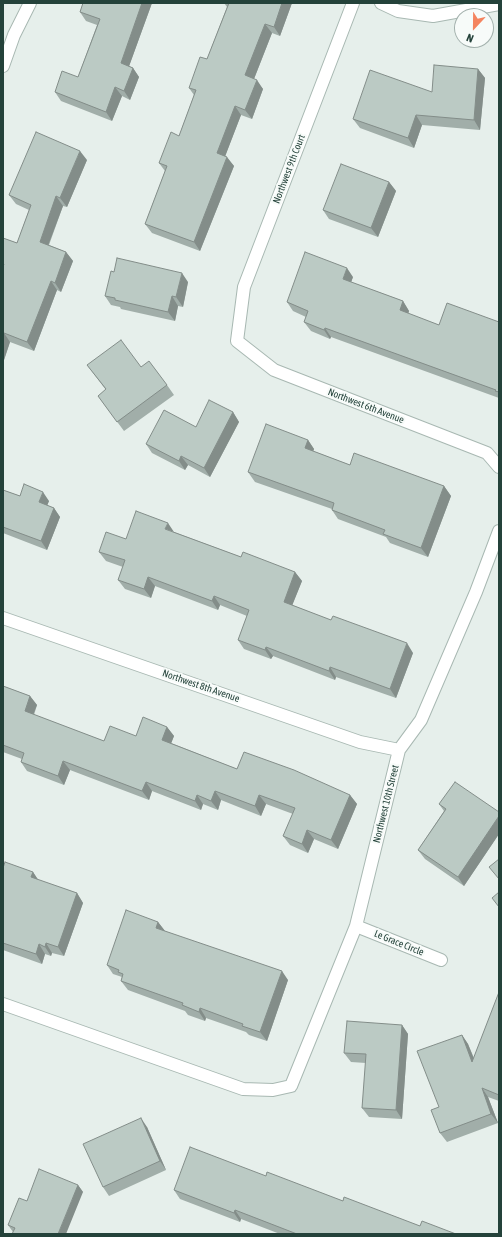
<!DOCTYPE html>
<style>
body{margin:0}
#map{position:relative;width:502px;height:1237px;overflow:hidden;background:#e6efeb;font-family:"Asap Condensed",sans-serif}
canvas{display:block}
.frame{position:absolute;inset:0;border:4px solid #24423a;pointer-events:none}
.north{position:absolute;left:454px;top:8px;width:40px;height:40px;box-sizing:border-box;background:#f7fbf9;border:1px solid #a3b1ad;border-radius:50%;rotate:202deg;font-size:11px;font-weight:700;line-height:16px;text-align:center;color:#24423a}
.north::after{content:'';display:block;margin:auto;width:14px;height:18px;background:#f4845f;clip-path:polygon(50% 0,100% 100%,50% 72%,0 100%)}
</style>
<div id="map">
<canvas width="502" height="1237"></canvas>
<div class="frame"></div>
<div class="north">N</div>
</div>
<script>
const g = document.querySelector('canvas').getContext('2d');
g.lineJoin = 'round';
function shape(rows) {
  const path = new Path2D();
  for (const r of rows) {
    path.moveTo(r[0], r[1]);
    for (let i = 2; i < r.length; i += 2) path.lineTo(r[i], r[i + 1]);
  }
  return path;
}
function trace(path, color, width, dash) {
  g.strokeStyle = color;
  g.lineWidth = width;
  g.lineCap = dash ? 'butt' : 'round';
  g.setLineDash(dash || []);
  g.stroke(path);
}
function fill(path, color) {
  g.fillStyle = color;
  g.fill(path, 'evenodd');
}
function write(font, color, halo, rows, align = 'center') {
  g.font = font + ' "Asap Condensed",sans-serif';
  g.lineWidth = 4;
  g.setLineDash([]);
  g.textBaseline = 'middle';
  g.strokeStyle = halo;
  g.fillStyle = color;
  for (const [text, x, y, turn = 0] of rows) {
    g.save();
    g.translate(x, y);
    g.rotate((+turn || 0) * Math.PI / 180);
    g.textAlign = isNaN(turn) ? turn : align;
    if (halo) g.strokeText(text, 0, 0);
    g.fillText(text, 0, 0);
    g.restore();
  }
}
const street = shape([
 [353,3,244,287,237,341,274,370,487,453,499,467],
 [381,3,398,11,433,16,499,4],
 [3,66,14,35,30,3],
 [3,618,360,742,399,750],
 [356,926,441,960],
 [3,1004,243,1089,273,1090,291,1086,356,926,399,750,421,720,476,592,499,531]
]);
trace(street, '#a8b8b2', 14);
trace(street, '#fff', 12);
fill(shape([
 [83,3,152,3,129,66,133,68,139,77,130,100,122,96,112,121,61,101,55,92,78,77,97,25,86,21,80,12],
 [224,3,292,3,280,36,272,33,254,79,263,89,252,119,241,115,225,156,234,166,200,251,152,233,145,224,165,171,159,163,179,136,194,95,189,88,207,59,227,7],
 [478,69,485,78,480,130,422,125,414,148,360,128,353,119,432,92],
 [87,160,67,207,63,206,49,245,66,252,73,261,61,292,57,290,34,351,10,342,3,363,3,238,17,243,29,210,16,204,9,195],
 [389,182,396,191,378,237,329,219,323,210],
 [353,277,351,282,403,301,409,311,408,314,439,325,499,322,499,398,331,337,330,339,311,331,304,322,306,317,293,311,287,302],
 [188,282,183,307,178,306,175,321,121,309,120,307,111,305,105,296],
 [87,365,141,367,167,385,174,395,124,431,98,396,106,390],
 [233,412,239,422,210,477,188,465,185,470,152,453,146,444,196,427],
 [308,440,314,449,313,451,350,465,444,486,451,496,428,557,390,543,386,537,338,519,332,510,332,509,255,482,248,472],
 [3,490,20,496,49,501,47,505,54,508,60,517,47,550,3,533],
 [174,532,241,557,295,572,302,581,292,605,413,653,396,698,336,677,335,680,273,656,271,659,244,649,238,640,247,616,220,605,218,610,155,586,151,598,125,589,118,580,123,567,106,561,99,552,126,539],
 [3,686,30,696,37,705,34,715,104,741,136,736,167,727,174,736,171,743,237,769,350,795,357,804,338,849,314,839,308,853,290,845,283,836,293,814,266,804,261,816,221,800,218,810,203,804,201,810,152,791,149,800,70,770,64,785,27,771,21,762,22,759,3,752],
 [439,804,499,812,499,834,464,886,425,859,418,850,444,811],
 [3,868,33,872,38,880,77,893,83,903,64,956,52,953,51,956,45,954,42,964,3,950],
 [158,922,165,931,288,980,267,1041,249,1035,246,1032,206,1018,205,1021,188,1015,185,1011,128,990,121,981,122,977,113,974,107,965],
 [499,992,499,1101,488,1097,498,1123,447,1142,440,1133,439,1107,462,1035,468,1044,474,1058],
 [402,1025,408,1034,402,1119,369,1117,362,1108,366,1063,351,1062,344,1053],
 [147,1127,166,1170,109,1196,103,1187],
 [266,1176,420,1226,456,1234,280,1234,241,1219,240,1222,180,1199,174,1190],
 [78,1185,83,1192,13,1232,8,1225,27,1201]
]), '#a1aea9');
fill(shape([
 [142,3,152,3,127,72,121,63],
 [282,3,292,3,280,36,274,27],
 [265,24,272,33,252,84,245,75],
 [133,68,139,77,130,100,124,91],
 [478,69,485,78,480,130,474,120],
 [257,80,263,89,252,119,245,110],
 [115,87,122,96,112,121,106,112],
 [235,106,241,115,223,162,217,153],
 [416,115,422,125,414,148,408,138],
 [80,151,87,160,67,207,60,198],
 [227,157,234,166,200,251,194,242],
 [389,182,396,191,378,237,371,228],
 [56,196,63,206,46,251,40,242],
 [66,252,73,261,61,292,55,283],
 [347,268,353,277,349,288,343,279],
 [182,273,188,282,183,307,176,297],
 [51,281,57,290,34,351,27,342],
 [172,296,178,306,175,321,168,312],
 [403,301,409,311,406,319,400,310],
 [325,328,331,337,330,339,324,330],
 [4,333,10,342,3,363,3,336],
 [233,412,239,422,210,477,204,468],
 [308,440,314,449,311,457,305,448],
 [181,456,188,465,185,470,179,461],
 [444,486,451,496,428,557,421,548],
 [43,492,49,501,45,511,39,502],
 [54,508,60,517,47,550,41,541],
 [168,523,174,532,165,529],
 [295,572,302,581,290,611,284,602],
 [148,577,155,586,151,598,144,589],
 [214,596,220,605,218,610,212,601],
 [407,643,413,653,396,698,390,689],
 [266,647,273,656,271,659,265,650],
 [330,667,336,677,335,680,329,671],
 [30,696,37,705,31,720,25,711],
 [167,727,174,736,169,749,162,740],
 [63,761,70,770,64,785,58,776],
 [146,782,152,791,149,800,142,791],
 [215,791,221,800,218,810,211,801],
 [197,795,203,804,201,810,195,801],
 [259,795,266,804,261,816,255,806],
 [350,795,357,804,338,849,331,840],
 [499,816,499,834,464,886,458,877],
 [307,830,314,839,308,853,302,844],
 [33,872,39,881,31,877],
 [77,893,83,903,64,956,58,947],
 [158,922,165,931,156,928],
 [46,943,52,953,51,956,45,947],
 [39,944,45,954,42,964,36,954],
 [282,971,288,980,267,1041,260,1032],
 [200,1008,206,1018,205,1021,199,1012],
 [402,1025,408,1034,402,1119,396,1110],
 [462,1035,468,1044,479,1072,472,1062],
 [482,1088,488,1097,498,1123,491,1114],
 [141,1118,147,1127,166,1170,160,1161],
 [78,1185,83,1192,66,1234,58,1234],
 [235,1210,241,1219,240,1222,234,1213]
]), '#838d89');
const building = shape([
 [83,3,142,3,121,63,133,68,124,91,115,87,106,112,55,92,62,71,78,77,100,19,80,12,83,3],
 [229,3,282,3,274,27,265,24,245,75,257,80,245,110,235,106,217,153,227,157,194,242,145,224,167,166,159,163,171,132,179,136,196,90,189,88,200,57,207,59,229,3],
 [434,65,478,69,474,120,416,115,408,138,353,119,370,70,432,92,434,65],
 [36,132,80,151,60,198,56,196,40,242,66,252,55,283,51,281,27,342,4,333,3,336,3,267,4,264,3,263,3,238,17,243,31,205,9,195,36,132],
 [341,164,389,182,371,228,323,210,341,164],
 [305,252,347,268,343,279,403,301,400,310,439,325,447,303,499,322,499,392,495,391,496,390,325,328,324,330,304,322,308,311,287,302,305,252],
 [117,258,182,273,176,297,172,296,168,312,115,300,115,298,105,296,111,271,114,272,117,258],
 [121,340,141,367,149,361,167,385,117,422,98,396,106,389,87,365,121,340],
 [209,400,233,412,204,468,181,456,179,461,146,444,164,410,196,427,209,400],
 [266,424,308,440,305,448,350,465,354,453,444,486,421,548,383,534,385,530,332,510,334,503,248,472,266,424],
 [24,484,43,492,39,502,54,508,41,541,3,527,3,490,20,496,24,484],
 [136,511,168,523,165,529,241,557,243,552,295,572,284,602,331,620,333,616,407,643,390,689,330,667,329,671,266,647,265,650,238,640,249,610,214,596,212,601,148,577,144,589,118,580,125,560,99,552,106,532,126,539,136,511],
 [3,686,30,696,25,711,104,741,110,726,136,736,143,717,167,727,162,740,237,769,244,752,294,770,350,795,331,840,307,830,302,844,283,836,295,808,259,795,255,806,215,791,211,801,197,795,195,801,146,782,142,791,63,761,58,776,21,762,24,753,3,745,3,686],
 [455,782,499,812,499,816,458,877,418,850,446,809,439,804,455,782],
 [499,859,499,879,489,867,499,859],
 [5,862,33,872,31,877,77,893,58,947,46,943,45,947,39,944,36,954,3,943,3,868,5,862],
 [499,892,499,907,492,898,499,892],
 [126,910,158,922,156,928,282,971,260,1032,242,1026,243,1024,200,1008,199,1012,182,1005,183,1003,121,981,123,974,118,972,119,970,107,965,126,910],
 [499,992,499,1095,482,1088,491,1114,440,1133,431,1110,439,1107,417,1051,462,1035,472,1062,499,992],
 [347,1021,402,1025,396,1110,362,1108,366,1054,344,1053,347,1021],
 [141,1118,160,1161,103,1187,83,1144,141,1118],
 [190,1147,266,1176,267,1172,343,1201,344,1197,420,1226,422,1221,456,1234,297,1234,235,1210,234,1213,174,1190,190,1147],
 [39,1169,78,1185,58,1234,12,1234,15,1228,8,1225,19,1198,27,1201,39,1169]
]);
fill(building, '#bbcac4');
trace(building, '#838d89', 1);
write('10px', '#24423a', '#f7fbf9', [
 ["Northwest 9th Court",289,169,-69],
 ["Northwest 6th Avenue",366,406,21],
 ["Northwest 8th Avenue",201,686,19],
 ["Northwest 10th Street",386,804,-76],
 ["Le Grace Circle",399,943,22]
]);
</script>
